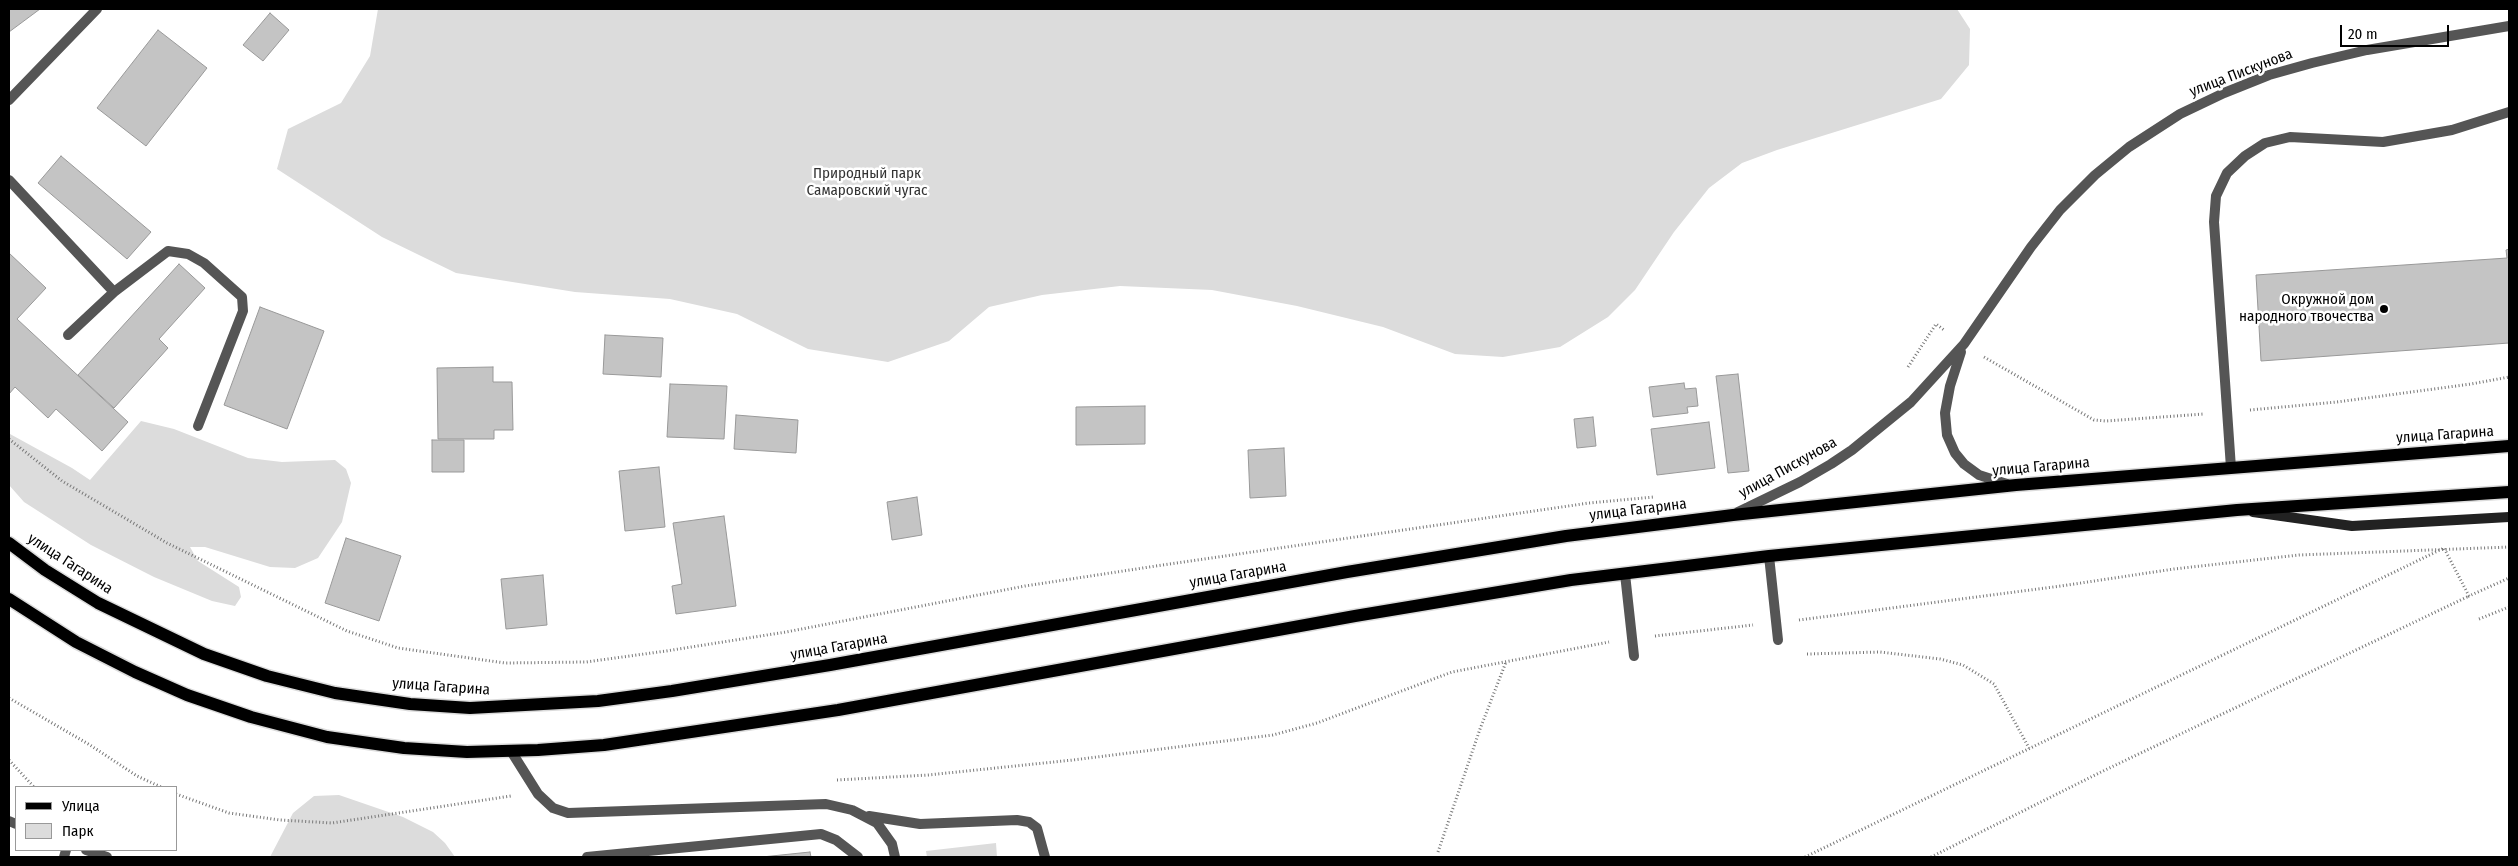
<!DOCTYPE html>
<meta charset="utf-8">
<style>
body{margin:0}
#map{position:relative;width:2518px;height:866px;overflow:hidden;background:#fff;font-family:"Fira Sans Condensed",sans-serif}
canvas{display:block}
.frame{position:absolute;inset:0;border:10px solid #000;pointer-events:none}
.legend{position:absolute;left:15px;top:786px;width:162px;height:65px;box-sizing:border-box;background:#fff;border:1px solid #999;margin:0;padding:6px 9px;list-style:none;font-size:15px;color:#000}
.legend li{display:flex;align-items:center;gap:10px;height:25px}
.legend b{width:25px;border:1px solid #999}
.scale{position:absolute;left:2340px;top:25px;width:109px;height:22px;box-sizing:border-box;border:2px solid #000;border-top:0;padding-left:6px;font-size:15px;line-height:18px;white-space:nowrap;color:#000;-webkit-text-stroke:4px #fff;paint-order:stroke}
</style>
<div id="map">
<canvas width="2518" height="866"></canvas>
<div class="frame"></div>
<ul class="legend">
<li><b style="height:6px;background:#000"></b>Улица</li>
<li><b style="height:14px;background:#dcdcdc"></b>Парк</li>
</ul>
<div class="scale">20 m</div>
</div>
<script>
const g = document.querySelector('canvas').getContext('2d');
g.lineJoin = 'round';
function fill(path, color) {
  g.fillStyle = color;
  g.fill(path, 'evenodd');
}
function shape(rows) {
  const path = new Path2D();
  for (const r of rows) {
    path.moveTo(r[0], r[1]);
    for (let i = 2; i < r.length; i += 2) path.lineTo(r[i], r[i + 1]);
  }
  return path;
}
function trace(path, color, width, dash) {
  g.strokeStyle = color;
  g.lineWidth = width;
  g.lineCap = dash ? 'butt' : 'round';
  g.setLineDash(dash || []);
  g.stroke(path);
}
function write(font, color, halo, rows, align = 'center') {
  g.font = font + ' "Fira Sans Condensed",sans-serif';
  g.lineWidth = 5;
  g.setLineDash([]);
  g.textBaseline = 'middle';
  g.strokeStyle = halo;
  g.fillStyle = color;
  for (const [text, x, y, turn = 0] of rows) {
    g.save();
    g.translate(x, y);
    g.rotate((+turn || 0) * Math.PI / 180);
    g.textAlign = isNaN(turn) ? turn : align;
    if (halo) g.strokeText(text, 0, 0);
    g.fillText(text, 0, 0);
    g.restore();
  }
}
fill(shape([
 [378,9,1957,9,1970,29,1969,65,1941,99,1777,150,1742,163,1709,188,1674,232,1635,290,1608,317,1560,347,1503,357,1455,354,1383,327,1297,306,1212,290,1120,286,1042,295,989,307,949,341,888,362,808,349,737,314,670,299,575,292,456,273,382,237,277,169,288,129,341,103,370,56],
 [141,421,174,429,248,458,282,462,335,460,346,469,351,483,342,522,318,558,295,568,270,567,205,547,190,547,198,561,239,587,241,597,235,606,212,601,154,577,91,545,24,502,9,485,10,434,72,468,90,480],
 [339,795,403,817,433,832,445,843,455,857,270,857,293,813,314,796],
 [996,843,997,857,927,857,926,851]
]), '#dcdcdc');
const building = shape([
 [9,9,40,9,9,32,9,9],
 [270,13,289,30,263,61,243,45,270,13],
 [158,30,207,68,146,146,97,108,158,30],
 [61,156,151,232,127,259,38,183,61,156],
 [2509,249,2509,343,2261,361,2256,275,2507,258,2506,250,2509,249],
 [9,253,46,288,17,319,128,422,102,451,56,409,48,418,15,387,9,394,9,253],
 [179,264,205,288,159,339,168,348,114,408,78,375,179,264],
 [260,307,324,331,287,429,224,405,260,307],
 [605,335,663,338,661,377,603,374,605,335],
 [493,367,493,382,512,382,513,430,494,430,494,439,438,439,437,368,493,367],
 [1738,374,1749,471,1728,473,1716,376,1738,374],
 [1684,383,1685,389,1696,388,1698,406,1687,407,1688,413,1653,417,1649,387,1684,383],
 [670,384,727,386,724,439,667,437,670,384],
 [1145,406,1145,444,1076,445,1076,407,1145,406],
 [736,415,798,420,796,453,734,449,736,415],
 [1593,417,1596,446,1577,448,1574,419,1593,417],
 [1709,422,1715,468,1657,475,1651,429,1709,422],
 [432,440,464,440,464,472,432,472,432,440],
 [1284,448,1286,496,1250,498,1248,450,1284,448],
 [659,467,665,527,625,531,619,471,659,467],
 [917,497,922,535,892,540,887,502,917,497],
 [724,516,736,606,676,614,672,586,682,584,673,523,724,516],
 [346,538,401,556,379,621,325,603,346,538],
 [543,575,547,625,506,629,501,579,543,575],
 [810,852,811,857,762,857,810,852]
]);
fill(building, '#c4c4c4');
trace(building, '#999', 1);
const primary = shape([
 [9,543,45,570,98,603,204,654,267,676,335,693,410,704,470,708,598,701,672,691,830,665,1347,572,1566,536,1733,515,2016,485,2509,446],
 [9,599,76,642,135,672,187,695,251,717,327,737,404,748,467,752,538,750,604,745,838,710,1355,616,1571,580,1769,556,2237,510,2509,492]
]);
trace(primary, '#dbdbdb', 15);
trace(shape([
 [1984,357,2094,420,2106,421,2204,414],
 [1908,367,1936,324,1944,330],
 [2250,410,2337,402,2471,384,2509,377],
 [9,439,62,481,167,543,347,631,398,648,505,663,586,662,666,651,786,632,1025,586,1156,566,1589,503,1654,497],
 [2479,619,2509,607],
 [1799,620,2061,586,2174,569,2299,555,2509,547],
 [1655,636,1753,625],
 [1807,654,1880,652,1940,659,1963,665,1994,684,2029,748],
 [9,698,90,745,137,776,161,787],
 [9,760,34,787],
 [837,780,928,775,1073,760,1273,735,1317,723,1452,672,1609,642],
 [176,794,229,813,280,820,332,823,511,796],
 [1438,852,1480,729,1506,662],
 [1805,857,2444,548,2469,596,2509,578],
 [1931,857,2099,773,2469,596]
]), '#777', 3, [1, 2.5]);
trace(shape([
 [9,100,97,9],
 [9,180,114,292,168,251,188,254,204,263,242,297,243,311,198,426],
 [68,335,114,292],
 [2231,468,2214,222,2216,196,2227,173,2245,156,2265,143,2290,137,2383,142,2452,130,2509,112],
 [1769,556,1778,640],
 [1625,574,1634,656],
 [511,751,538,794,553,808,568,813,826,804,852,810,877,823,892,844,895,857],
 [869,816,920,824,1017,820,1029,822,1037,828,1045,857],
 [9,821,16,824],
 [86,850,107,857],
 [64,857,66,850],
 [587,857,821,834,836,840,858,857]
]), '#555', 10);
trace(shape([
 [1961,352,1950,386,1945,413,1947,435,1955,453,1964,464,1979,475,2007,484],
 [1738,512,1800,482,1831,464,1852,450,1911,402,1964,344,2031,247,2060,210,2095,175,2129,147,2180,114,2224,93,2269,75,2312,63,2367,50,2509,26]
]), '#555', 10);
trace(shape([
 [2253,512,2352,526,2509,517]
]), '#222', 10);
trace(primary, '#000', 12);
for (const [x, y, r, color] of [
 [2384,309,5,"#000"]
]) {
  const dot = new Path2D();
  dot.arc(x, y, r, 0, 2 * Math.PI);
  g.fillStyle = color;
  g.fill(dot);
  trace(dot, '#fff', 2);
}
write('15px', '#000', '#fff', [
 ["улица Пискунова",2241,73,-21],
 ["улица Гагарина",2445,435,-4],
 ["улица Гагарина",2041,467,-5],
 ["улица Пискунова",1788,468,-29],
 ["улица Гагарина",1638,510,-7],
 ["улица Гагарина",70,564,33],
 ["улица Гагарина",1238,575,-10],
 ["улица Гагарина",839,647,-10],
 ["улица Гагарина",441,687,4]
]);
write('15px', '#333', '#fff', [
 ["Природный парк",867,174],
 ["Самаровский чугас",867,191]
]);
write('15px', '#000', '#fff', [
 ["Окружной дом",2374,300],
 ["народного твочества",2374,317]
], 'right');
</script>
